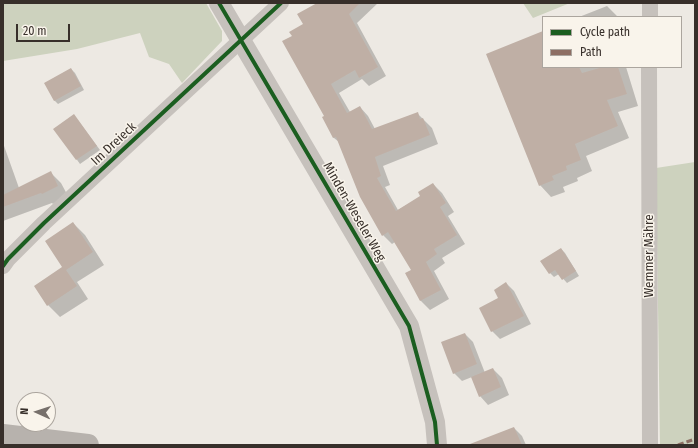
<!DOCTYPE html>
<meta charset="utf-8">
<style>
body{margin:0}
#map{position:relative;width:698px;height:448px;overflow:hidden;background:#ede9e3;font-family:"Fira Sans Condensed",sans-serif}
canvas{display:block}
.frame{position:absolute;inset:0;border:4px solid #372f2a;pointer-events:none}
.legend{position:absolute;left:542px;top:16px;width:140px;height:52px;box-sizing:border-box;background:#f9f4eb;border:1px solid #aba59e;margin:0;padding:5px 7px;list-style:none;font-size:12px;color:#372f2a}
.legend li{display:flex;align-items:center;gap:8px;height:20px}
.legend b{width:20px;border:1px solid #aba59e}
.north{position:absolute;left:16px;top:392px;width:40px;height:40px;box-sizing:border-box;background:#f9f4eb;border:1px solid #aba59e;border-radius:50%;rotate:273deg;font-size:11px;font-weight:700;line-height:16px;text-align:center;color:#372f2a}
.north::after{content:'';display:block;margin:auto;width:14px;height:18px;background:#77706b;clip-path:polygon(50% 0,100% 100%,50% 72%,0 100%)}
.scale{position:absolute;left:16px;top:24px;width:54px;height:18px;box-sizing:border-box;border:2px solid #372f2a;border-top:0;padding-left:5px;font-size:12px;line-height:14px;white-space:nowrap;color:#372f2a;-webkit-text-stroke:3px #f9f4eb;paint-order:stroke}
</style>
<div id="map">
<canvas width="698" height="448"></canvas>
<div class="frame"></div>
<ul class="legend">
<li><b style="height:5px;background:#1b5e20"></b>Cycle path</li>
<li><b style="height:5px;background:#8d6e63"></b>Path</li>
</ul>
<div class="north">N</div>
<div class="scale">20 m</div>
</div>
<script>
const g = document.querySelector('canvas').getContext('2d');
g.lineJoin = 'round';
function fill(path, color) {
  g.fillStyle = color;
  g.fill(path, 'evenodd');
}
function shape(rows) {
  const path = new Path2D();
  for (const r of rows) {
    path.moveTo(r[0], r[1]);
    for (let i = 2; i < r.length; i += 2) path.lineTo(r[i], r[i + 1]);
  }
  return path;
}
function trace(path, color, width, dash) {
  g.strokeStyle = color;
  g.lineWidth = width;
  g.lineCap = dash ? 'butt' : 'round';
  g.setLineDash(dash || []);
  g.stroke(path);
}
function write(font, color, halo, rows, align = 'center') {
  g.font = font + ' "Fira Sans Condensed",sans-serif';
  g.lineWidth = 3;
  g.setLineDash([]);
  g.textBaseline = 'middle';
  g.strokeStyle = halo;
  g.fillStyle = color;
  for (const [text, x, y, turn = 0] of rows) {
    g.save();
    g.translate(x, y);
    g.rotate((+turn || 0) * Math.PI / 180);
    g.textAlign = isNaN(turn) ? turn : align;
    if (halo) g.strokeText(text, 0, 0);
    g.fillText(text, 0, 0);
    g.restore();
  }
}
fill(shape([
 [3,3,206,3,222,31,222,41,182,83,169,64,149,57,140,33,77,49,3,61],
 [523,3,570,3,533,18],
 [695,162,695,445,660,445,656,168]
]), '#cdd2be');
fill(shape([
 [319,3,378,3,357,23,386,76,369,86,362,79,339,93,350,112,360,107,368,116,375,129,417,113,432,128,438,144,383,166,390,185,385,187,398,210,422,196,433,184,442,193,454,212,448,216,465,244,442,258,445,263,434,271,449,299,430,310,421,301,406,274,412,270,395,242,392,244,383,235,339,142,334,138,324,118,326,117,293,36,304,25],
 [607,6,618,17,579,17],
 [543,32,543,67,626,67,638,106,618,112,629,138,586,156,592,171,577,178,578,181,563,187,565,192,551,197,540,185],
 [71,69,75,73,84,90,58,104,54,100],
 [74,115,100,150,80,164,55,129],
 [3,143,19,188,51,173,61,183,68,196,53,204,52,203,3,221],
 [73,223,85,235,104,265,77,282,88,299,60,317,48,305,64,267],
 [561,249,565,253,579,276,567,283,559,274,554,277,550,273],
 [506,283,514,291,531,324,500,339,492,331,499,298],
 [465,334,473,342,485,373,493,369,502,378,509,395,488,405,480,396,472,377,462,381,454,373],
 [514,428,522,436,526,445,486,445]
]), '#0003');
fill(shape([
 [317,3,360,3,349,14,378,67,359,78,355,70,331,84,347,113,360,106,372,129,418,112,420,119,423,118,430,135,375,157,381,176,377,178,396,211,420,196,418,192,433,183,446,203,440,207,457,235,434,249,437,254,426,262,441,290,420,301,405,273,411,270,388,232,382,236,360,197,336,137,333,138,322,117,324,116,282,41,292,36,289,32,303,24,297,14],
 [543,31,543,67,579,67,582,73,603,67,618,67,627,94,607,100,618,126,575,144,581,160,566,166,567,170,552,176,554,180,539,186,486,54],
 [71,68,81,86,54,101,44,83],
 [74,114,97,146,76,160,53,129],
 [51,171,58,186,42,194,41,193,3,207,3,195],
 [73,222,93,252,66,270,77,286,47,306,34,286,62,267,45,241],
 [561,248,576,271,562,280,555,270,549,274,540,261],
 [506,282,524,316,491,332,479,308,498,298,494,290],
 [465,333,477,364,453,374,441,342],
 [493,368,501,387,479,397,471,377],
 [514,427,522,445,470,445,470,444]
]), '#bfafa5');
trace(shape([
 [650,17,650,3],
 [649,67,650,445],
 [3,266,8,259,44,223,281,3]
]), '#c6c1bc', 16);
trace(shape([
 [219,3,409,326,435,422,437,445]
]), '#c6c1bc', 20);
trace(shape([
 [3,435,88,445]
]), '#b7b2ad', 22);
trace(shape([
 [678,445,695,439]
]), '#8d6e63', 3, [6, 3]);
trace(shape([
 [219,3,409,326,435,422,437,445],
 [3,266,8,259,44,223,281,3]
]), '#1b5e20', 4);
write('13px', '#372f2a', '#f9f4eb', [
 ["Im Dreieck",114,144,-43],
 ["Minden-Weseler Weg",354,212,60],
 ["Wemmer Mähre",649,256,-90]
]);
</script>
